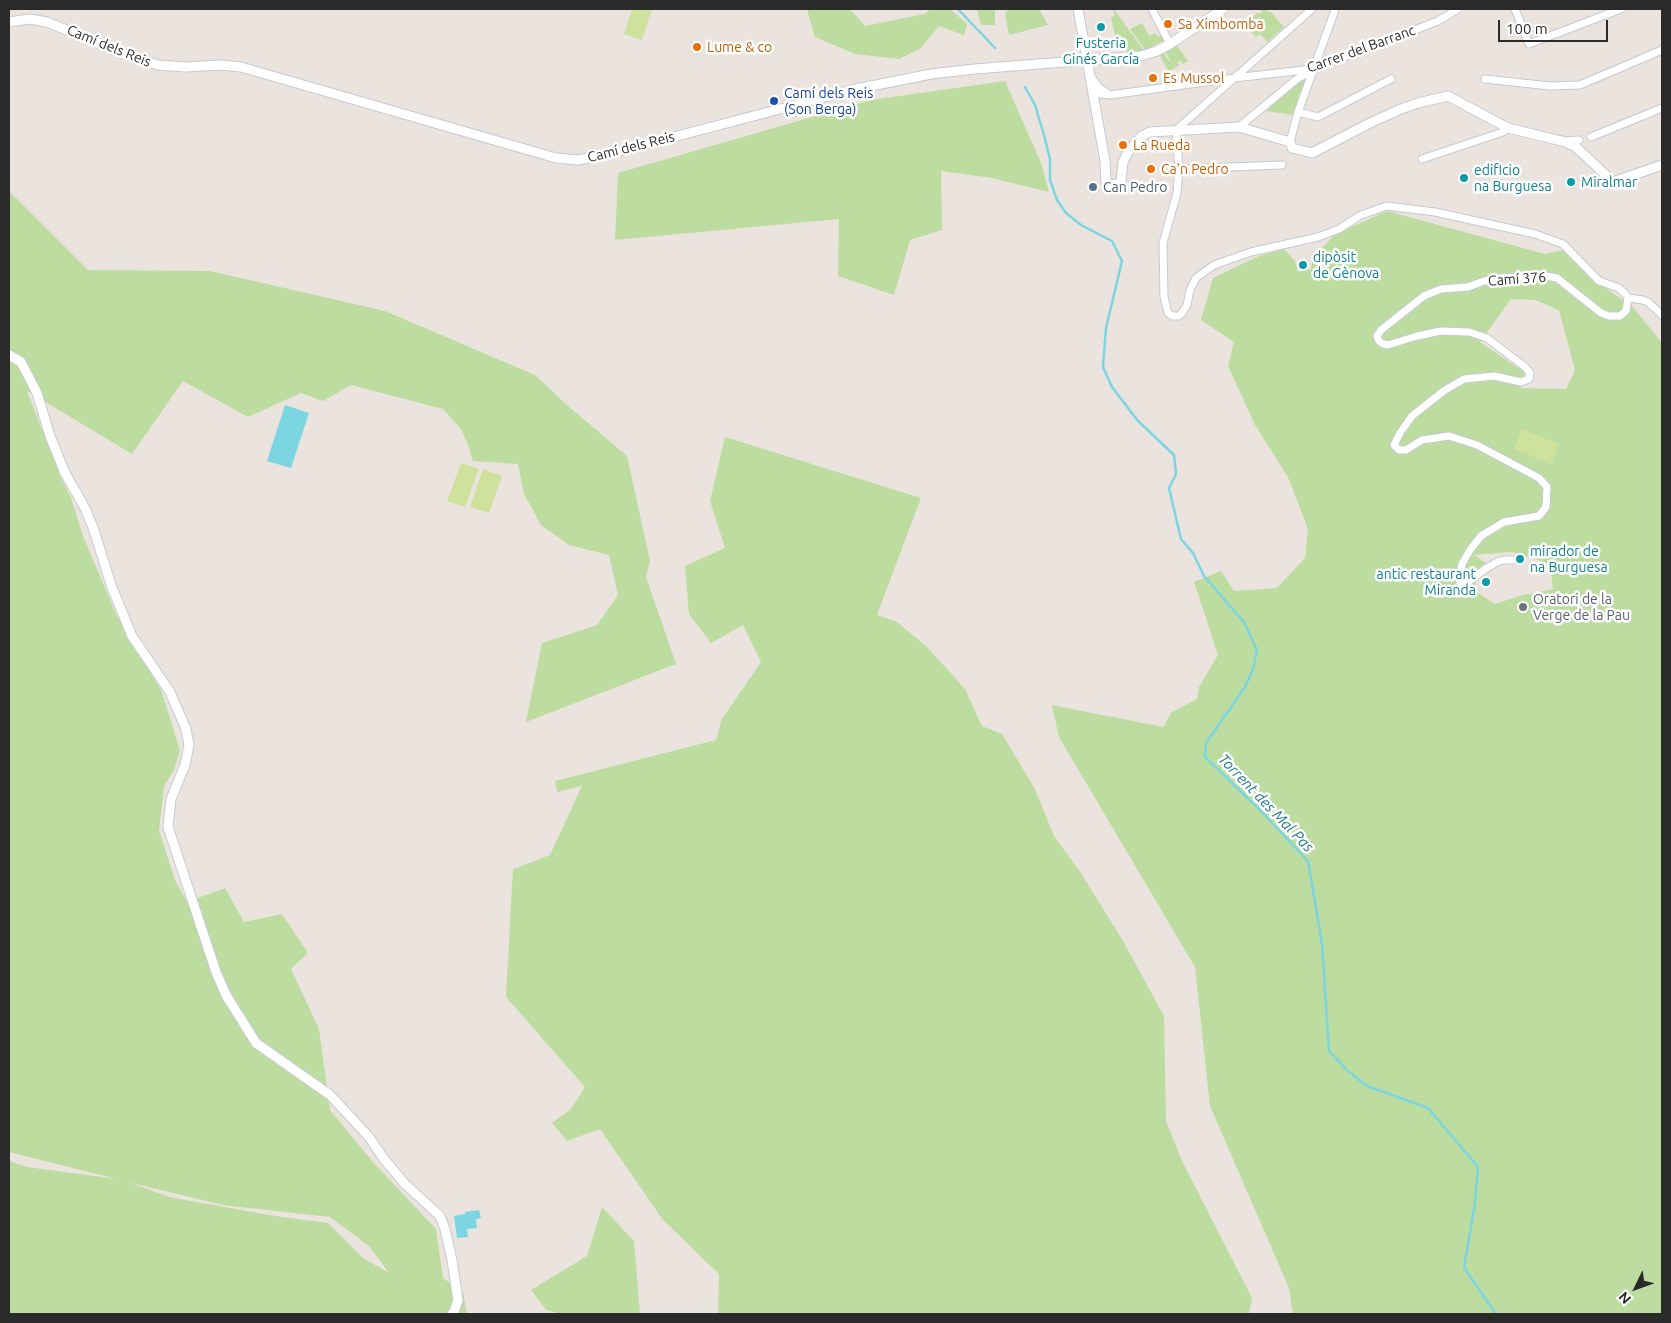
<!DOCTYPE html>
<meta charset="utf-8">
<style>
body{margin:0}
#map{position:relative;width:1671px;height:1323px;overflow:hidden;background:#ebe3de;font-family:Ubuntu,sans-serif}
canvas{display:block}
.frame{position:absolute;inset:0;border:10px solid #2a2a2a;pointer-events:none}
.north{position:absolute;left:1611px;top:1263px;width:50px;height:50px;-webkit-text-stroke:4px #fff;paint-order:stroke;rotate:228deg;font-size:14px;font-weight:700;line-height:20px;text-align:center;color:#2a2a2a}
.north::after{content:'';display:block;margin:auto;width:18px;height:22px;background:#2a2a2a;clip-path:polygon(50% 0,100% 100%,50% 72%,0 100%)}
.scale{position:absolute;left:1498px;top:20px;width:110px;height:22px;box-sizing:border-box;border:2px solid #2a2a2a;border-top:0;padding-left:6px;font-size:15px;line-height:18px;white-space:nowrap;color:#2a2a2a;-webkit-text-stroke:4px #fff;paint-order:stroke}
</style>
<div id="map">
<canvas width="1671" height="1323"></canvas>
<div class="frame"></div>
<div class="north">N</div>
<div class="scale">100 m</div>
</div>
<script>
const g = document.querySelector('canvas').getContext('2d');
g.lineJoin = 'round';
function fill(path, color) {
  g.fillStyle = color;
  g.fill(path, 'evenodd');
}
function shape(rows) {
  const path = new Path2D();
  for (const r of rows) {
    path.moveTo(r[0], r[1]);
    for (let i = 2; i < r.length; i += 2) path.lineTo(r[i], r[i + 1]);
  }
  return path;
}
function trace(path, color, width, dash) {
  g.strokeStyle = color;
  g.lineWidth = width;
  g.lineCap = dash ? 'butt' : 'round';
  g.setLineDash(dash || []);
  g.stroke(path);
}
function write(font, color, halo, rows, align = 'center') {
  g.font = font + ' Ubuntu,sans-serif';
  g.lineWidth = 5;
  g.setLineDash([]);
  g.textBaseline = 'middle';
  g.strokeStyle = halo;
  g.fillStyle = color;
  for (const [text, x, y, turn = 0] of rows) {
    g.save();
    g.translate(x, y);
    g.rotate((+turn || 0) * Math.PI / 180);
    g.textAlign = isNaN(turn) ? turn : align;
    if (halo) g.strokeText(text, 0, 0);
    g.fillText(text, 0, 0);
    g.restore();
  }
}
fill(shape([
 [807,9,850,9,865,26,925,14,931,9,950,9,967,24,964,35,939,26,921,48,899,59,855,54,815,37],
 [977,9,995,9,995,25,981,25],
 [1008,9,1039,9,1048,25,1009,35,1005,14],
 [1113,9,1114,9,1144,51,1127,52,1125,45,1123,46,1121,35,1118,35,1119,39,1116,40,1111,17,1115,16],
 [1262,9,1268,9,1266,10,1268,12,1270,11,1284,27,1267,42,1260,34,1256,37,1244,24,1250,19,1253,22,1251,19,1258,12,1260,14,1262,12,1261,10],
 [1142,23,1149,36,1155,33,1158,37,1162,35,1165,40,1145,50,1130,29],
 [1176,44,1188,61,1183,64,1180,60,1178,62,1179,65,1169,72,1159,54,1163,52,1169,61,1170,60,1165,51],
 [1302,79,1306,80,1302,93,1299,93,1298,98,1300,100,1294,115,1266,111],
 [1005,81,1041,163,1049,192,992,178,941,171,942,230,910,240,894,295,838,276,839,219,615,240,618,173,871,100],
 [9,191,88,270,210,271,385,311,535,375,568,406,627,456,650,561,646,577,676,664,526,722,542,643,597,625,618,595,609,555,569,545,541,525,524,494,518,464,473,461,469,447,461,429,443,409,351,385,323,401,301,393,248,417,183,381,132,454,27,391,61,478,71,498,83,536,116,614,161,690,180,750,174,770,164,786,159,831,175,880,187,902,225,888,244,922,282,914,308,953,291,969,319,1029,330,1110,373,1162,436,1229,443,1278,463,1292,467,1314,9,1314,9,1161,27,1167,117,1179,9,1152],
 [128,1182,223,1205,330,1217,369,1246,389,1273,363,1258,328,1223,275,1216,169,1197],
 [1387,211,1545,254,1563,250,1589,277,1632,306,1662,343,1662,1314,1293,1314,1289,1288,1210,1106,1195,967,1059,737,1052,705,1163,727,1172,712,1197,699,1199,687,1218,655,1194,582,1221,571,1234,591,1277,588,1305,558,1308,529,1288,477,1255,425,1228,366,1234,342,1201,320,1213,278,1259,256,1284,249,1295,261,1298,272,1311,269,1313,257,1336,234],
 [1511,299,1535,300,1559,310,1575,370,1566,389,1521,388,1524,372,1480,342],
 [1512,552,1550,564,1553,589,1519,596,1495,604,1478,593,1474,587,1486,563,1474,555],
 [725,437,921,498,877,615,897,622,927,647,965,689,982,726,1002,734,1035,789,1054,836,1079,870,1123,941,1164,1016,1166,1121,1183,1163,1252,1298,1249,1314,718,1314,719,1274,663,1220,600,1129,567,1141,552,1123,571,1109,585,1087,506,997,513,869,550,855,582,786,557,792,555,781,716,740,722,719,761,662,743,625,711,643,689,614,685,566,725,548,710,501],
 [602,1207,634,1241,640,1314,561,1314,546,1310,531,1290,587,1256]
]), '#bddca0');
fill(shape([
 [632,9,652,9,642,40,624,34],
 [1522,429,1559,444,1552,464,1514,449],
 [461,463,479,469,465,507,447,501],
 [483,469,502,476,489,513,470,507]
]), '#cfe29d');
fill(shape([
 [285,405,309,413,291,468,267,461],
 [479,1210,481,1218,476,1219,477,1228,467,1229,468,1237,457,1238,454,1216,465,1214,465,1212]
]), '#7bd6e2');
trace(shape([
 [958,9,995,48],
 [1025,87,1035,105,1044,135,1050,159,1050,180,1057,200,1066,213,1081,225,1112,241,1122,261,1106,328,1103,367,1112,387,1138,421,1174,455,1176,474,1169,488,1181,539,1193,553,1204,576,1244,622,1257,650,1253,669,1245,687,1206,743,1205,757,1257,807,1308,861,1322,944,1329,1051,1348,1071,1367,1086,1428,1108,1478,1167,1475,1203,1464,1268,1496,1314]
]), '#7bd6e2', 2.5);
const minor = shape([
 [1152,9,1170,44],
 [1312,9,1176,130,1179,169,1177,193,1163,243,1164,297,1168,313,1172,316,1179,316,1183,312,1187,305,1190,290,1196,278,1214,265,1251,252,1318,237,1339,229,1359,216,1386,206,1435,212,1535,234,1563,244,1599,281,1619,288,1626,295,1628,298,1626,311,1620,316,1609,316,1601,313,1557,278,1546,276,1501,278,1484,281,1468,287,1441,289,1424,296,1381,330,1377,336,1379,341,1383,344,1388,345,1417,336,1441,331,1469,332,1487,338,1525,367,1530,373,1529,379,1521,382,1494,376,1464,379,1445,390,1412,416,1400,433,1394,445,1399,450,1406,450,1422,440,1449,436,1477,445,1539,478,1547,487,1546,507,1539,516,1504,522,1481,536,1470,550,1462,564,1459,578,1460,583,1467,583,1485,569,1497,562,1504,560,1513,560],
 [1515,9,1529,44,1621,9],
 [1091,76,1098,87,1107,93],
 [1485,79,1550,86,1580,85,1662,50],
 [1093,93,1110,95,1234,78,1313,69,1438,21,1458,9],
 [1298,112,1318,117,1391,79],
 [1239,127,1297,79,1311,71],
 [1591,137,1662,108],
 [1565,141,1579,140],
 [1290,142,1298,112,1335,10],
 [1422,159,1503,132,1508,128],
 [1179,169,1282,165],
 [1628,298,1643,300,1648,302,1662,315]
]);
const tertiary = shape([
 [1078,9,1105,161,1106,182,1110,185,1118,184,1121,181,1123,162,1128,152,1142,136,1150,132,1239,127,1290,142,1292,148,1312,153,1370,123,1401,109,1418,103,1448,96,1508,128,1562,141,1575,146,1613,182,1662,165],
 [9,22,30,19,47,22,132,57,158,65,185,67,220,65,241,67,556,158,578,160,613,153,856,89,931,74,975,69,1141,56,1157,51,1170,44,1223,9],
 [9,355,21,362,37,393,50,436,65,473,85,508,94,530,111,585,132,636,170,692,186,729,189,745,185,765,171,799,168,827,216,972,226,995,256,1043,330,1095,369,1137,384,1159,404,1183,440,1216,445,1229,452,1260,458,1300,454,1312,452,1314]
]);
trace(minor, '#c5cad2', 9);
trace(tertiary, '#c5cad2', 11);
trace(minor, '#fff', 7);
trace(tertiary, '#fff', 9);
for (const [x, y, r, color] of [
 [1168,24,5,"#e8710a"],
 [1101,27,5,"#0f9aa8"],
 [697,47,5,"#e8710a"],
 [1153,78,5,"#e8710a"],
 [774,101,5,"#1a4fb4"],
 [1123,145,5,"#e8710a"],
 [1151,169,5,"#e8710a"],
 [1464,178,5,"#0f9aa8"],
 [1571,182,5,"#0f9aa8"],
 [1093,187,5,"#5c6f8a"],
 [1303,265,5,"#0f9aa8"],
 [1520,559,5,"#0f9aa8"],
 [1486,582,5,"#0f9aa8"],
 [1523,607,5,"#6b7280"]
]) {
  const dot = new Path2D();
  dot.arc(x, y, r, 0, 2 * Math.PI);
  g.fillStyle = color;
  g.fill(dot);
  trace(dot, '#fff', 2);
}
write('14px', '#c56008', '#fff', [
 ["Sa Ximbomba",1178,24],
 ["Lume & co",707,47],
 ["Es Mussol",1163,78],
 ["La Rueda",1133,145],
 ["Ca'n Pedro",1161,169]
], 'left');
write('14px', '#0d838f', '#fff', [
 ["Fusteria",1101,43,"center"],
 ["Ginés García",1101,59,"center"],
 ["edificio",1474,170],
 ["na Burguesa",1474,186],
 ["Miralmar",1581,182],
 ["dipòsit",1313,257],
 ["de Gènova",1313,273],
 ["mirador de",1530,551],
 ["na Burguesa",1530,567],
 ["antic restaurant",1476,574,"right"],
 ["Miranda",1476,590,"right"]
], 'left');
write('14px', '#2a2a2a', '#fff', [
 ["Camí dels Reis",109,46,22],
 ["Carrer del Barranc",1361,49,-20],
 ["Camí dels Reis",631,147,-14],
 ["Camí 376",1517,279,-4]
]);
write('14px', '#164399', '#fff', [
 ["Camí dels Reis",784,93],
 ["(Son Berga)",784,109]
], 'left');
write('14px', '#4e5e75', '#fff', [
 ["Can Pedro",1103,187]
], 'left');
write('14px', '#5b616d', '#fff', [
 ["Oratori de la",1533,599],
 ["Verge de la Pau",1533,615]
], 'left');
write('italic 15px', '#1b778d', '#fff', [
 ["Torrent des Mal Pas",1266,803,46]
]);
</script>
